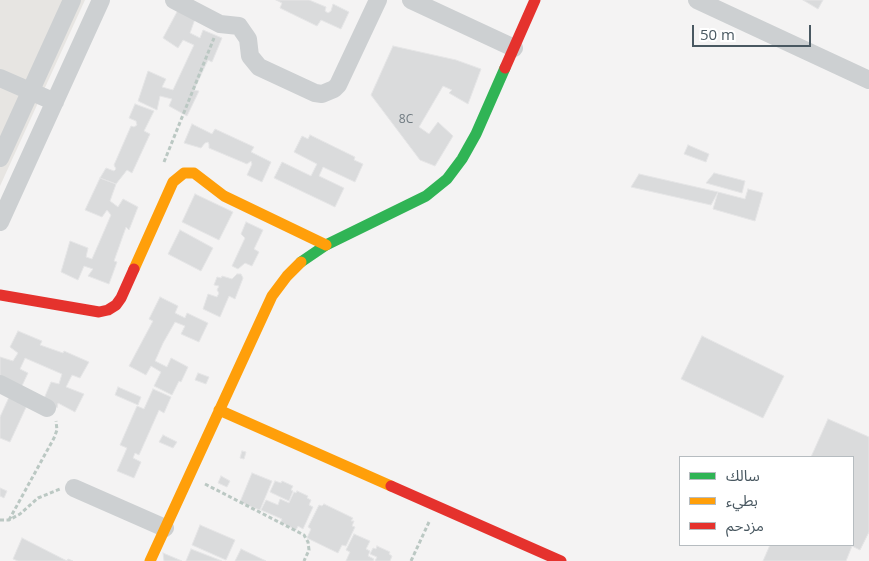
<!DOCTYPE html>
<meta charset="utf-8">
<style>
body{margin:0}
#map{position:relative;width:869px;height:561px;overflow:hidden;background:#f4f3f3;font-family:"Open Sans","Noto Sans Arabic",sans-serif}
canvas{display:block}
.legend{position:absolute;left:679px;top:456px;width:175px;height:90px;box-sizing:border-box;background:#fff;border:1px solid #b6bcc0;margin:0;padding:6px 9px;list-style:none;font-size:15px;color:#495861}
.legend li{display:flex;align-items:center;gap:10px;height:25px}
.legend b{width:25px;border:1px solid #b6bcc0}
.scale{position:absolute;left:692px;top:25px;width:119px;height:22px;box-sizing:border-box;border:2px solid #495861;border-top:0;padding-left:6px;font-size:15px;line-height:18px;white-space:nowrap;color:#495861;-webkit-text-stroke:4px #fff;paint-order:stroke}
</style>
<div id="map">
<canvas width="869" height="561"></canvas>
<ul class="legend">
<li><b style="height:6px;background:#30b455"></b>سالك</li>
<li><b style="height:6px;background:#ff9f0a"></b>بطيء</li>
<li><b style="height:6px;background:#e5322d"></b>مزدحم</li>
</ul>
<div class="scale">50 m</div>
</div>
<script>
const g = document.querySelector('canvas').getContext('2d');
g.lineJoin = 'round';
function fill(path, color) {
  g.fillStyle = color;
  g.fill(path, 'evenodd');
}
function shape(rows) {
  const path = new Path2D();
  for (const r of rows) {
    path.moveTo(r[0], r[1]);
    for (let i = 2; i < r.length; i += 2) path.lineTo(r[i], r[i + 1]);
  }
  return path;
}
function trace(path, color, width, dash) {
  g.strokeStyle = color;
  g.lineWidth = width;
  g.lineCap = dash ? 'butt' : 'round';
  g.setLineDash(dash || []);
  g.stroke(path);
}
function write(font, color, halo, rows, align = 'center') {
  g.font = font + ' "Open Sans",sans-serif';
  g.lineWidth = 4;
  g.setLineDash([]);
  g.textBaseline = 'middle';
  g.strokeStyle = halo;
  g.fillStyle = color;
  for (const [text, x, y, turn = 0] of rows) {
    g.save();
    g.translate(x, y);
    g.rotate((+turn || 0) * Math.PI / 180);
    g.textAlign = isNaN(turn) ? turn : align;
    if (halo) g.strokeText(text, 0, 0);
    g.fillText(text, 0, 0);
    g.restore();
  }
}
fill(shape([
 [0,0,85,0,0,186]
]), '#e7e5e2');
const building = shape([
 [276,0,309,0,326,7,325,11,328,13,331,11,333,4,349,12,341,29,321,20,317,26,280,8,282,3,276,0],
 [803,0,823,0,818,9,803,0],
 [178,10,195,19,190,33,200,38,203,30,222,38,212,62,208,60,194,90,199,91,187,116,169,106,172,99,160,96,157,110,138,101,148,71,166,79,162,87,173,90,194,45,183,40,178,48,163,38,178,10],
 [393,46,456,60,481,69,468,104,449,93,452,90,443,86,419,127,429,134,438,122,453,136,435,166,420,160,371,95,393,46],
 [135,104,154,111,144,131,150,134,132,173,127,170,116,184,100,178,106,168,114,171,116,169,114,165,131,126,134,127,137,125,136,121,129,118,135,104],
 [192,124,212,134,215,129,254,147,251,152,271,162,262,182,247,175,252,164,251,161,247,164,209,148,209,144,208,142,205,143,201,148,184,143,192,124],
 [310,135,355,157,354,160,363,164,355,182,323,167,319,176,344,188,335,207,274,178,282,162,311,176,317,164,294,152,302,136,308,139,310,135],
 [688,145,709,154,706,162,684,154,688,145],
 [714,173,745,181,742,193,706,183,714,173],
 [639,174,718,192,711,205,631,187,639,174],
 [100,178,116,184,110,201,118,207,123,199,138,207,129,230,126,227,114,261,117,262,109,284,88,276,93,269,84,266,78,280,61,272,70,241,88,248,86,257,92,259,102,236,111,215,107,210,102,217,85,210,100,178],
 [748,189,763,193,755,221,713,209,718,192,745,199,748,189],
 [195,194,233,212,219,240,182,222,195,194],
 [246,222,263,230,254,249,259,252,252,266,245,263,238,269,232,266,245,238,241,234,246,222],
 [180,230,213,248,201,271,168,254,180,230],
 [237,274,241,274,243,278,235,299,229,296,220,317,203,309,208,294,217,297,219,293,217,290,219,286,214,285,217,277,221,278,222,276,232,279,237,274],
 [160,297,178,306,175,313,185,318,187,313,208,323,199,342,181,334,185,326,175,322,163,343,155,361,167,367,171,358,188,367,181,382,179,381,172,395,154,386,161,372,151,366,146,375,129,366,153,321,149,319,160,297],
 [18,331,42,341,40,345,63,353,64,351,89,362,80,378,72,375,66,387,84,394,75,412,58,403,57,408,43,401,51,382,59,384,62,374,25,358,20,369,28,373,20,390,0,377,0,357,13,361,18,353,10,347,18,331],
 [702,336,784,376,763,418,681,379,702,336],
 [198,373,209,377,206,384,195,380,198,373],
 [118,387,141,397,138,405,115,395,118,387],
 [153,389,171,397,164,413,159,410,139,455,135,453,133,458,141,462,134,478,117,471,127,448,120,445,137,406,144,409,153,389],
 [10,395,28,403,10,442,0,438,0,417,10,395],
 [828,419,869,437,869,532,860,550,852,546,846,561,763,561,770,545,853,545,853,457,811,457,828,419],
 [163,435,177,442,173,448,159,442,163,435],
 [242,451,246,452,244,459,240,458,242,451],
 [252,473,272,481,260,510,240,502,252,473],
 [221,476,230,481,227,487,218,483,221,476],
 [275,481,281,483,282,481,293,486,291,490,293,491,289,501,270,492,275,481],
 [0,488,7,491,4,498,0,496,0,488],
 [297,491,308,496,307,498,311,500,309,505,313,507,303,529,298,526,296,530,281,522,282,519,261,510,266,500,278,505,280,499,289,503,294,492,296,493,297,491],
 [324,504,353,518,351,521,354,521,352,526,355,527,346,546,342,545,338,553,307,538,311,529,308,527,319,505,322,506,324,504],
 [200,525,235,540,226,560,192,545,200,525],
 [354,534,370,541,366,549,370,551,368,556,374,559,373,561,346,561,350,552,346,550,354,534],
 [22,538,67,561,68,559,73,561,18,561,13,559,22,538],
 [377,546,390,552,389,554,392,556,390,561,375,561,377,557,370,554,373,548,376,549,377,546],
 [191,549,222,561,186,561,191,549],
 [241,549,266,561,235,561,241,549],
 [163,553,182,561,164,561,163,553]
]);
fill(building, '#dadbdc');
trace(building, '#e5e5e6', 1);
trace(shape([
 [164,162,214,38],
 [205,484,304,535,308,542,309,550,304,561],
 [0,520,9,520,20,514,38,498,60,489],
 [9,520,54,438,57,430,56,421],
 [411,561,429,522]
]), '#bbc8c3', 3, [4, 2.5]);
trace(shape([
 [174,0,220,24,239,26,248,39,250,56,259,67,315,93,322,94,334,89,338,85,378,0],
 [411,0,514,48],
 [697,0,869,80],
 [0,78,55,102],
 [0,158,72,0],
 [0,222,101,0],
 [0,384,47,408],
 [74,488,165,528]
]), '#cdd0d2', 18);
trace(shape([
 [301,262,326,245,426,196,447,179,462,159,476,134,505,68]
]), '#30b455', 11);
trace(shape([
 [134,269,173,182,184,173,194,173,224,196,326,245],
 [219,410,391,486],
 [150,561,272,296,287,276,301,262]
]), '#ff9f0a', 11);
trace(shape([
 [505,68,535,0],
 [0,295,99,312,108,310,116,305,121,298,134,269],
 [391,486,561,561]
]), '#e5322d', 11);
write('12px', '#6f7a81', null, [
 ["8C",406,120]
]);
</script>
